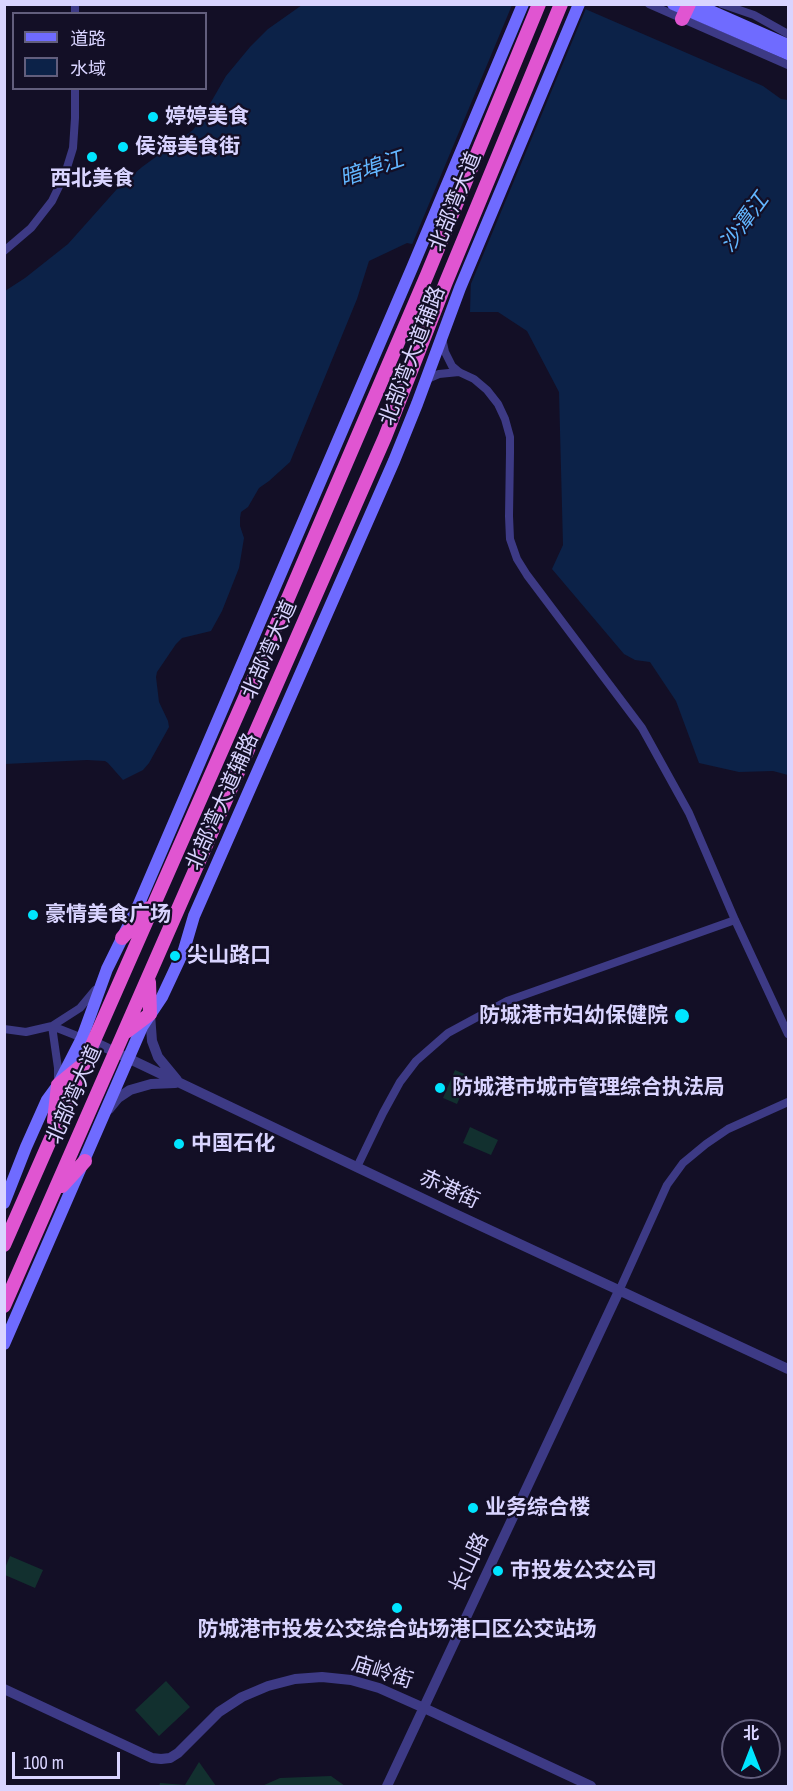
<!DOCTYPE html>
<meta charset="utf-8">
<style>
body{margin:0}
#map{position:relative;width:793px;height:1791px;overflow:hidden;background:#130f26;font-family:"Archivo Narrow","Noto Sans SC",sans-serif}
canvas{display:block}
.frame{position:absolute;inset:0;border:6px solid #d9d4ff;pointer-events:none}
.legend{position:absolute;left:12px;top:12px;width:195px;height:78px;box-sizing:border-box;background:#130f26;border:2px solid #625e7d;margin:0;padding:8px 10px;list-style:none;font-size:18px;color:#d9d4ff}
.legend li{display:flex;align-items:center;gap:12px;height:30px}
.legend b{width:30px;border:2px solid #625e7d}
.north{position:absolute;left:721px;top:1719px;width:60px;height:60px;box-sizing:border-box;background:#130f26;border:2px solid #625e7d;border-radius:50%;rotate:0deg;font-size:16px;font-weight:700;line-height:24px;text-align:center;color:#d9d4ff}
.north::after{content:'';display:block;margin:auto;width:21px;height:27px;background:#00e5ff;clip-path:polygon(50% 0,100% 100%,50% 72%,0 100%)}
.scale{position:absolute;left:12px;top:1752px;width:108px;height:27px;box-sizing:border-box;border:3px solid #d9d4ff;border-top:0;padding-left:8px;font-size:18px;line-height:21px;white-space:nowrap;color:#d9d4ff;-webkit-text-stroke:4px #130f26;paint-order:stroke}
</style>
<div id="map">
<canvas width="793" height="1791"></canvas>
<div class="frame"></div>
<ul class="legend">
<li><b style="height:8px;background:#6f6bff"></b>道路</li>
<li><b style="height:16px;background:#0c2248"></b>水域</li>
</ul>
<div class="north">北</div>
<div class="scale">100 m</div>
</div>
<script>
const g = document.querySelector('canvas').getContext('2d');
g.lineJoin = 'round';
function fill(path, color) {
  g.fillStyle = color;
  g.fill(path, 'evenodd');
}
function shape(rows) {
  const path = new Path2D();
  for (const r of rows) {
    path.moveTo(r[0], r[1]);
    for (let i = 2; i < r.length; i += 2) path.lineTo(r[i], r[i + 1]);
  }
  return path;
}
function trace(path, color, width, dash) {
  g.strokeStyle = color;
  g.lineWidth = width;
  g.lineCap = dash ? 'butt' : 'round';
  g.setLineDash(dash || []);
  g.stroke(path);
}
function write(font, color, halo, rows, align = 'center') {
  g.font = font + ' "Archivo Narrow","Noto Sans SC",sans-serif';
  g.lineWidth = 4.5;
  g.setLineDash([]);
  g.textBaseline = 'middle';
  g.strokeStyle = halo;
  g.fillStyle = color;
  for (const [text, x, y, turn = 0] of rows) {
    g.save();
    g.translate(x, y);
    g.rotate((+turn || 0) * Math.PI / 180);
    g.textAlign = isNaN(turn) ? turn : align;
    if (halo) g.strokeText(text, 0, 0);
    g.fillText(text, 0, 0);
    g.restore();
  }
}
fill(shape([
 [455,1070,469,1076,457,1104,443,1098],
 [470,1127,498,1140,491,1155,463,1143],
 [10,1556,43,1570,35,1588,5,1575,5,1568],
 [166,1681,190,1707,159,1736,135,1710],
 [199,1762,216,1786,159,1786,160,1783,185,1785],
 [331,1776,345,1786,262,1786,280,1778]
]), '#12302f');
fill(shape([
 [302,5,576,5,763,86,781,99,788,100,788,775,773,771,739,772,699,763,676,701,650,662,635,660,624,654,552,569,563,545,559,392,527,331,498,312,470,312,471,277,460,254,407,243,369,261,357,299,290,462,269,481,259,488,248,507,241,512,240,518,240,526,244,538,239,568,222,611,211,631,182,638,176,644,157,672,156,677,159,702,168,721,169,727,149,763,143,770,123,780,108,763,105,761,87,760,5,764,5,291,25,278,68,244,117,189,142,167,193,130,203,116,226,76,250,47,268,29]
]), '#0c2248');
fill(shape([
 [584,4,587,6,468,291,468,277,458,257,411,247,512,5]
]), '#130f26');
trace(shape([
 [75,4,75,14],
 [649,4,788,65],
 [722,4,754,15,788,34],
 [4,251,31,228,52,201,65,174,73,148,75,118,75,88],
 [442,338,445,352,452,366,459,372,474,379,487,390,498,404,505,419,510,437,510,453,509,516,510,539,517,559,527,575,642,728,689,813,735,920,788,1034],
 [425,380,439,374,459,372],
 [4,1029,26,1032,52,1026,85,1039],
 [58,1081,58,1068,52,1026,80,1008,95,990],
 [357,1167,383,1113,400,1082,416,1061,448,1033,507,1001,735,920],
 [619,1291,667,1185,683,1163,706,1144,728,1129,788,1102]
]), '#3d3a85', 8);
trace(shape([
 [150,1014,152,1041,158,1057,177,1080],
 [94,1042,451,1212,788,1369],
 [109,1109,118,1098,130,1090,151,1084,175,1083],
 [4,1689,152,1758,161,1759,170,1758,178,1753,219,1712,242,1697,268,1686,295,1679,322,1677,351,1680,379,1688,424,1708,591,1786],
 [387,1786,619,1291]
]), '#3d3a85', 10);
trace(shape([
 [673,4,788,54],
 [695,4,788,45],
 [4,1203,26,1147,47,1100,58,1085,82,1038,107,969,138,906,412,268,523,4],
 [4,1344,142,1027,162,997,184,950,194,916,394,461,417,404,460,288,579,4]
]), '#6f6bff', 12);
trace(shape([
 [682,19,689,4],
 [122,938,149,908],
 [126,1032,150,1014,149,982],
 [54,1121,58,1085,80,1067],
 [62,1186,85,1161],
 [4,1245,258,668,427,275,539,4],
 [4,1306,385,437,446,282,561,4]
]), '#e055d1', 14);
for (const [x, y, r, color] of [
 [153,117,6,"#00e5ff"],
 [123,147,6,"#00e5ff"],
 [92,157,6,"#00e5ff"],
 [33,915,6,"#00e5ff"],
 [175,956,6,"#00e5ff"],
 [682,1016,8,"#00e5ff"],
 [440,1088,6,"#00e5ff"],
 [179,1144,6,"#00e5ff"],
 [473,1508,6,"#00e5ff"],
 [498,1571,6,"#00e5ff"],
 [397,1608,6,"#00e5ff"]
]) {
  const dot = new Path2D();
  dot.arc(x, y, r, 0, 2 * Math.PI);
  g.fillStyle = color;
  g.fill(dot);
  trace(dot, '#130f26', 2);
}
write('bold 21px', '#d9d4ff', '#130f26', [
 ["婷婷美食",165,117],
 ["侯海美食街",135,147],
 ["西北美食",92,179,"center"],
 ["豪情美食广场",45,915],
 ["尖山路口",187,956],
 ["防城港市妇幼保健院",668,1016,"right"],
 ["防城港市城市管理综合执法局",452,1088],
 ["中国石化",191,1144],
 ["业务综合楼",485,1508],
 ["巿投发公交公司",510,1571],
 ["防城港市投发公交综合站场港口区公交站场",397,1630,"center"]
], 'left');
write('21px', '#d9d4ff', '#130f26', [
 ["北部湾大道",456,202,-68],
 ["北部湾大道辅路",413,356,-69],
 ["北部湾大道",270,650,-66],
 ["北部湾大道辅路",223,802,-66],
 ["北部湾大道",75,1095,-66],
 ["赤港街",449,1190,25],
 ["长山路",470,1563,-65],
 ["庙岭街",382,1673,18]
]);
write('italic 22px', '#62b6ff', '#130f26', [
 ["暗埠江",372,170,-19],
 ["沙潭江",745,223,-54]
]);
</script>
